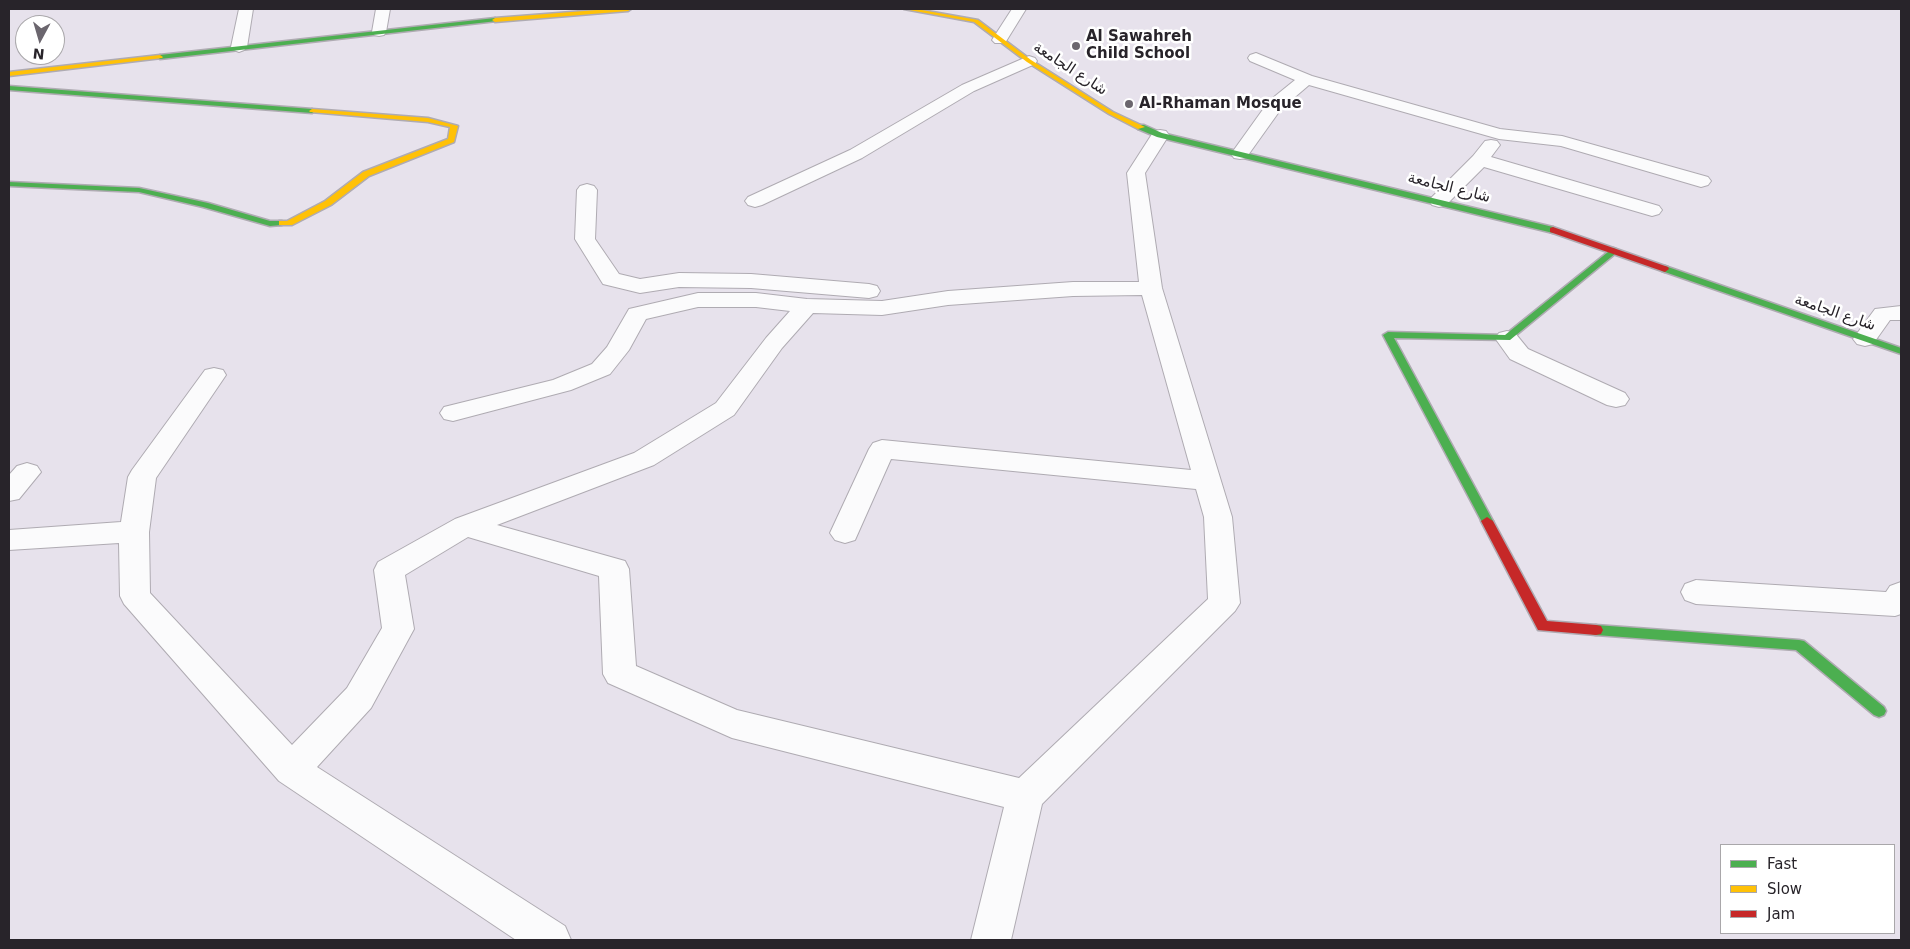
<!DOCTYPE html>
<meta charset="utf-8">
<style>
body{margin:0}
#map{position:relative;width:1910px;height:949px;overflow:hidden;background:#e7e2ec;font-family:"DejaVu Sans",sans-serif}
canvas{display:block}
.frame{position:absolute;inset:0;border:10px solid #28242a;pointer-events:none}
.legend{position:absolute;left:1720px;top:844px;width:175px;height:90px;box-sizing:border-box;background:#fff;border:1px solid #a9a7aa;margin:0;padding:6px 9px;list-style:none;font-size:15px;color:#28242a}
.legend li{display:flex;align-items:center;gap:10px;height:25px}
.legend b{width:25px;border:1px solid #a9a7aa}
.north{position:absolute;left:15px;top:15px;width:50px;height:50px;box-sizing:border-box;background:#fff;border:1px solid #a9a7aa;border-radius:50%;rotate:186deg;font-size:14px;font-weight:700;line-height:20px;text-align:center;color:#28242a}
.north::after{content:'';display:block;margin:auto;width:18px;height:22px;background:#6b666e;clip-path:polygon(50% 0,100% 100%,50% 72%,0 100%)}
</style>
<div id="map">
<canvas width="1910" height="949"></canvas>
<div class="frame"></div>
<ul class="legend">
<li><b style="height:6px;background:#4caf50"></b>Fast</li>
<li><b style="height:6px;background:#ffc107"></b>Slow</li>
<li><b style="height:6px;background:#c62828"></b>Jam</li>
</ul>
<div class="north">N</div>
</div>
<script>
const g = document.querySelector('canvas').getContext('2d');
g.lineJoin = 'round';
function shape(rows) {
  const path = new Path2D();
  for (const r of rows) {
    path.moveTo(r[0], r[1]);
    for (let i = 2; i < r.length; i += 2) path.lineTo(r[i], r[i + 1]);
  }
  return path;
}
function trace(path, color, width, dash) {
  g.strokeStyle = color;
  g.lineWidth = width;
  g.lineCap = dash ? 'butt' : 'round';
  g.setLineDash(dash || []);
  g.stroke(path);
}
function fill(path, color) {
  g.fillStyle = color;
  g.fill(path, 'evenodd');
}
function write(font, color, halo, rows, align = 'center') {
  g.font = font + ' "DejaVu Sans",Cairo,sans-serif';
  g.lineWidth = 5;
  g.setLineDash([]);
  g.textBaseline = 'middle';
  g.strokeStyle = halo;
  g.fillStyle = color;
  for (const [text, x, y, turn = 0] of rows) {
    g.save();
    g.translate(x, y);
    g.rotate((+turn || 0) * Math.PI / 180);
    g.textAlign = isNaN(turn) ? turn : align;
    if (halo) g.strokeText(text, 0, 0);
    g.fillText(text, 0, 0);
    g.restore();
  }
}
const street = shape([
 [239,9,253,9,247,47,244,50,239,52,234,50,231,47,239,9],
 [376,9,390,9,386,32,384,35,379,36,374,35,372,32,376,9],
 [1012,9,1026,9,1005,43,995,43,992,40,1012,9],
 [1256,53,1312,76,1500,129,1562,136,1708,177,1711,181,1708,185,1701,187,1561,146,1499,139,1309,85,1281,109,1246,158,1240,159,1234,158,1231,154,1269,101,1295,80,1250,61,1248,58,1250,55,1256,53],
 [1029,56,1035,58,1037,61,1035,64,974,91,862,158,762,205,755,207,748,205,745,201,748,197,850,150,962,85,1029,56],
 [1160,130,1166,131,1169,135,1145,173,1162,288,1232,517,1240,603,1235,611,1042,804,1011,940,971,940,1004,807,732,738,608,683,603,674,599,576,468,537,405,575,414,629,371,708,317,767,565,926,571,940,516,940,279,781,124,604,120,596,119,543,9,550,9,530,121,522,128,477,132,470,205,370,214,368,223,370,226,375,156,478,149,532,150,593,292,745,347,688,382,628,374,570,378,562,455,519,634,453,716,403,766,338,790,311,756,307,698,307,646,319,629,350,610,374,571,390,453,421,444,419,440,413,444,407,553,380,592,364,607,347,629,309,698,293,756,293,807,299,882,301,948,291,1073,282,1139,282,1127,173,1154,131,1160,130],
 [1142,295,1191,470,882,440,873,443,869,449,830,533,835,540,845,543,855,540,891,459,1196,489,1204,517,1208,599,1019,778,737,710,636,666,629,569,625,561,497,525,654,465,734,415,782,348,813,313,882,315,948,305,1073,296,1142,295],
 [1491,140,1497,141,1500,145,1491,157,1659,206,1662,210,1659,214,1652,216,1484,167,1446,205,1439,207,1432,205,1429,201,1432,197,1473,156,1485,141,1491,140],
 [587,184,594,186,597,190,595,239,619,274,640,279,679,273,751,274,869,284,877,286,880,291,877,296,869,298,751,288,679,287,640,293,603,284,575,239,577,190,580,186,587,184],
 [1901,306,1901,320,1890,320,1873,344,1865,346,1857,344,1853,339,1875,309,1901,306],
 [1507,331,1515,333,1528,349,1625,393,1629,399,1625,405,1616,407,1607,405,1510,359,1495,338,1499,333,1507,331],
 [27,463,37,466,41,472,19,499,9,501,9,475,17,466,27,463],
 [1696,580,1886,592,1890,586,1901,582,1901,614,1895,616,1696,604,1685,600,1681,592,1685,584,1696,580]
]);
const fast = shape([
 [495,18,497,19,497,21,160,59,157,57,160,55,495,18],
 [9,86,312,109,315,111,312,113,9,90,9,86],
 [1138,125,1144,125,1162,133,1553,227,1557,230,1553,233,1157,137,1138,129,1138,125],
 [9,182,139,188,208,203,270,221,282,221,286,223,282,225,270,226,203,207,139,192,9,186,9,182],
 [1613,248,1616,249,1616,253,1510,340,1394,338,1493,521,1487,525,1483,524,1383,335,1388,332,1505,335,1613,248],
 [1665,266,1901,348,1901,354,1662,271,1661,269,1665,266],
 [1596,625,1799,640,1804,641,1884,707,1886,711,1884,715,1879,717,1874,715,1796,650,1596,635,1591,634,1589,630,1591,626,1596,625]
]);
const slow = shape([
 [610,9,631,9,628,11,495,22,492,20,495,18,610,9],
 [904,9,916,9,978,20,1031,60,1113,112,1145,127,1138,129,1109,114,1027,62,974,22,904,9],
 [160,55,163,57,162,58,9,76,9,72,160,55],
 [312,109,428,118,458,126,454,142,369,176,331,205,292,225,279,225,279,221,287,221,325,201,363,172,448,139,450,127,428,122,310,112,309,111,312,109]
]);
const jam = shape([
 [1553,227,1668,267,1669,269,1665,272,1662,271,1550,232,1550,228,1553,227],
 [1487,517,1493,521,1547,621,1596,625,1601,626,1603,630,1601,634,1596,635,1538,630,1481,521,1487,517]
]);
trace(street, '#afabb2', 2);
trace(fast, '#afabb2', 3);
trace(slow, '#afabb2', 3);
trace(jam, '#afabb2', 3);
fill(street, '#fbfbfc');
fill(fast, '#4caf50');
fill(slow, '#ffc107');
fill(jam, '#c62828');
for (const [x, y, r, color] of [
 [1076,46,5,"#6b666e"],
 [1129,104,5,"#6b666e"]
]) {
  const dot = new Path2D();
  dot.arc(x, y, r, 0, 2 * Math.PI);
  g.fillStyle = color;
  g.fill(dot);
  trace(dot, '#fff', 2);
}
write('bold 15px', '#28242a', '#fff', [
 ["Al Sawahreh",1086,37],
 ["Child School",1086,54],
 ["Al-Rhaman Mosque",1139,104]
], 'left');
write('15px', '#28242a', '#fff', [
 ["شارع الجامعة",1070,69,33],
 ["شارع الجامعة",1449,188,14],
 ["شارع الجامعة",1835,313,19]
]);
</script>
